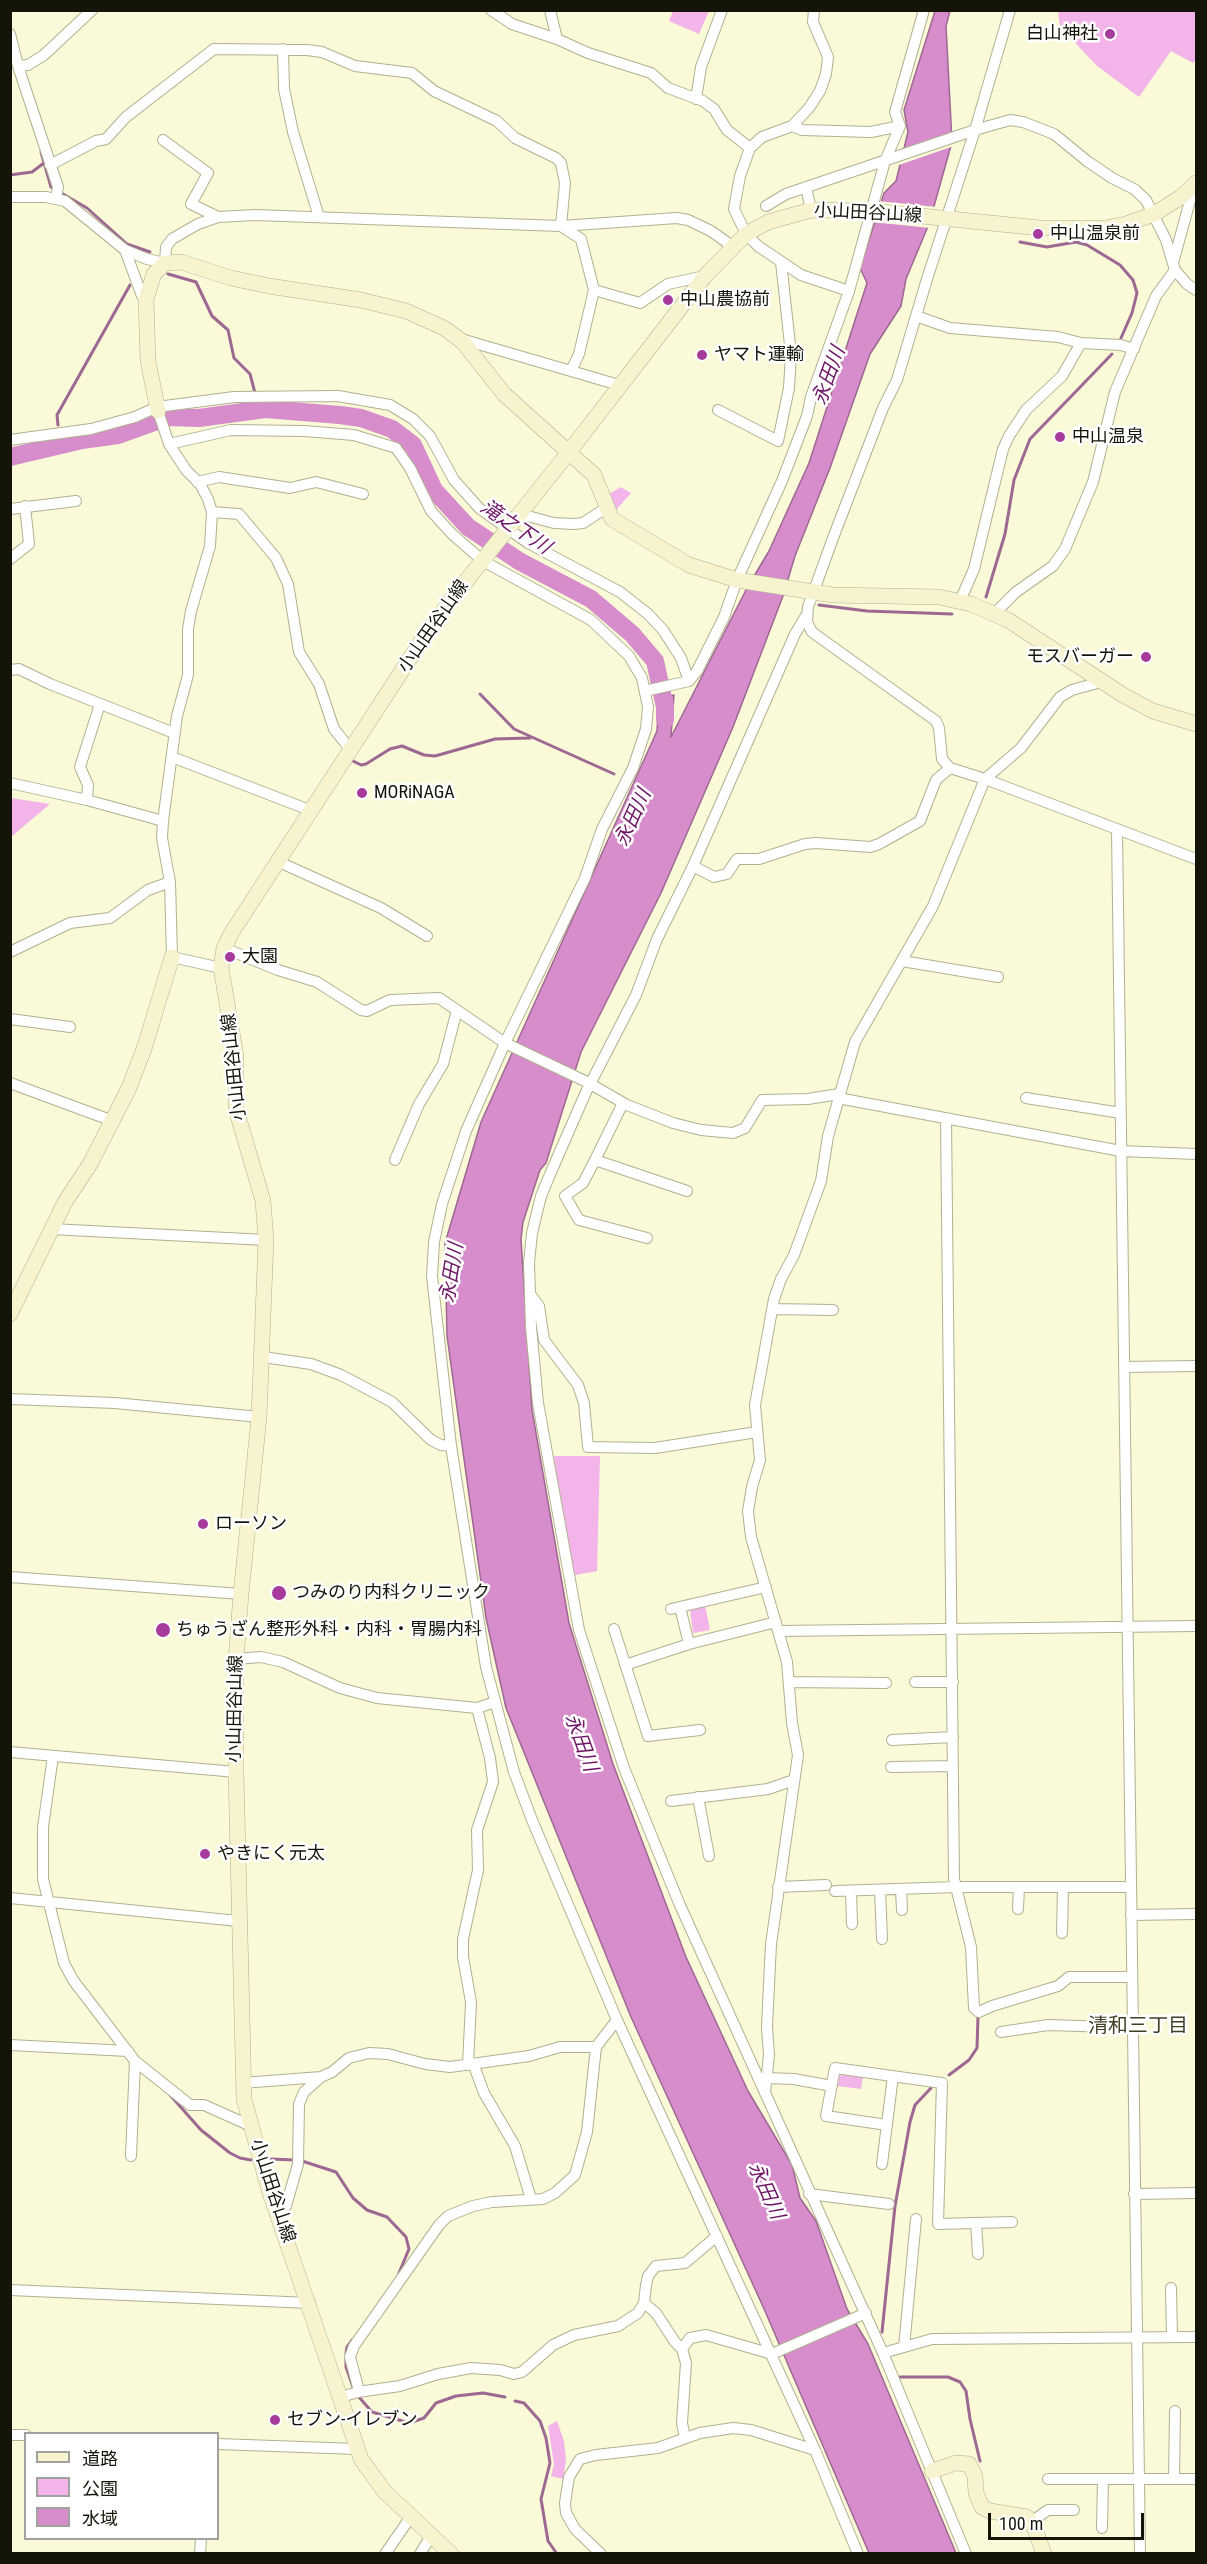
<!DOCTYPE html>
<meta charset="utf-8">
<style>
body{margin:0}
#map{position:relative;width:1207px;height:2564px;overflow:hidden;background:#faf9d8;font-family:"Roboto Condensed","Noto Sans JP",sans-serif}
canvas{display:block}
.frame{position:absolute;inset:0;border:12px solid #151409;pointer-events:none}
.legend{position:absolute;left:24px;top:2432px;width:195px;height:108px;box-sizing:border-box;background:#fff;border:2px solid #a1a19d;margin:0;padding:8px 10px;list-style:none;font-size:18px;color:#151409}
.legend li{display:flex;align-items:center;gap:12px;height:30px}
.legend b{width:30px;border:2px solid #a1a19d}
.scale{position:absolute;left:988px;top:2513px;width:156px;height:27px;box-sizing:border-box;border:3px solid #151409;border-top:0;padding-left:8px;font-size:18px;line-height:21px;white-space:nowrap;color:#151409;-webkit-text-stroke:4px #fff;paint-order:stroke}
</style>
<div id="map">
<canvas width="1207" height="2564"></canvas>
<div class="frame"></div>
<ul class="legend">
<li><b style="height:8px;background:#f6f3ce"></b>道路</li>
<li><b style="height:16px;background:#f3b5e9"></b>公園</li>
<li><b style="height:16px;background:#d78ccb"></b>水域</li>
</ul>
<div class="scale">100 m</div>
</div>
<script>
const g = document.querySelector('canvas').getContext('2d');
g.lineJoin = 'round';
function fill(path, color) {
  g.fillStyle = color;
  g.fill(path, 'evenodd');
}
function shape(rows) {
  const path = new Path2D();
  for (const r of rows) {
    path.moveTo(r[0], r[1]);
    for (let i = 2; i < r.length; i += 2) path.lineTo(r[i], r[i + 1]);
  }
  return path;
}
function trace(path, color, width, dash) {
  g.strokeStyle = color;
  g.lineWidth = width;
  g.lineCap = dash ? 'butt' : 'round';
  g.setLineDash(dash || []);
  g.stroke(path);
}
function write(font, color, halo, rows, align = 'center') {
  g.font = font + ' "Roboto Condensed","Noto Sans JP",sans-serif';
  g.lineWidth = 5;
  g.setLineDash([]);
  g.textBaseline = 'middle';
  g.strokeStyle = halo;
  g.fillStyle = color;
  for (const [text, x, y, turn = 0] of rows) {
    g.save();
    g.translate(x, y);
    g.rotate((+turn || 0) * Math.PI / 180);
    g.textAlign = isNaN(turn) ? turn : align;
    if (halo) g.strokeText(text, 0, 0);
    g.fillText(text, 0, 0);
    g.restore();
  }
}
fill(shape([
 [673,11,673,10,709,11,699,34,669,21],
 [1058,11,1196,11,1196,59,1193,63,1171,51,1139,97,1097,66,1060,27],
 [621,487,631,493,616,510,609,494],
 [11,798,50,804,11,837],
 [554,1456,600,1456,597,1571,570,1576],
 [705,1605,710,1630,693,1633,690,1610],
 [843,2074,863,2077,861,2089,838,2086,839,2077],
 [557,2421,564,2441,566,2460,563,2479,551,2476,554,2464,548,2426]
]), '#f3b5e9');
const water = shape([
 [935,11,950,11,946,26,952,142,929,224,906,279,901,306,870,354,830,468,795,556,783,596,733,727,661,893,581,1052,546,1163,540,1170,523,1222,521,1239,532,1410,569,1623,613,1764,686,1957,748,2091,792,2165,800,2198,816,2221,847,2309,868,2344,956,2553,869,2553,765,2311,631,2017,506,1708,486,1618,447,1336,445,1243,481,1122,657,731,659,698,674,695,671,737,747,588,769,551,809,463,867,283,860,268,884,193,896,181,908,132,904,110,935,11]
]);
fill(water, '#d78ccb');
trace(water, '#9d6891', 1.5);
fill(shape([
 [954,131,954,146,896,166,900,150],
 [878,201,937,207,930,228,872,222]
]), '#faf9d8');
trace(shape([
 [41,152,51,187,87,208,127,244,150,252],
 [10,175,32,172,44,163],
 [1020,242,1047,247,1076,242,1087,245,1120,265,1133,280,1137,293,1132,313,1121,338],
 [168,274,196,282,212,316,228,330,234,358,250,374,255,393],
 [256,400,259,410],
 [58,425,57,415,130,285],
 [59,442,59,445],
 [986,597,1005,534,1014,480,1030,439,1112,354],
 [819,605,867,611,952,614],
 [480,694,514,729,614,774],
 [353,761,361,765,366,764,390,749,402,746,424,755,435,756,495,739,530,738],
 [949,2075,969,2060,977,2048,978,2016],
 [170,2095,201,2130,230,2153,240,2158,251,2160],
 [270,2159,295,2160],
 [302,2161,336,2172,353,2198,367,2210,387,2217,406,2237,409,2249,399,2273],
 [882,2332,895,2206,910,2122,915,2105,931,2088],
 [346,2353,347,2347,352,2340],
 [346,2359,346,2367,353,2387],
 [900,2377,948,2377,960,2382,966,2391,970,2419,980,2461],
 [358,2396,372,2412,409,2423,424,2418,436,2403,456,2396,483,2393,505,2397],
 [515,2401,524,2403,540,2421,546,2438,550,2463,541,2499,548,2541,557,2554]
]), '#9d6891', 3);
trace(shape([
 [10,457,82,440,118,435,168,417,199,418,265,409,340,415,361,418,392,429,413,445,434,490,468,527,519,561,591,599,632,634,655,661,665,707,665,720]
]), '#d78ccb', 18);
const street = shape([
 [491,10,512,24,557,39,588,53,651,73,668,88,703,101,714,109,727,130,750,148],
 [550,10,557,39],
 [814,10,813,22,828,57,826,74,820,91,809,108,792,126,762,137,750,148,740,176,734,209,746,234,758,246,801,275,849,291],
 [1010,10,975,130,927,279,897,380,883,408,833,538,808,607,807,622,812,632,936,721,939,728,942,759,950,768,985,779,1196,859],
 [10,34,18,66,58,187,56,198],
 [283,49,284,89,293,132,319,217],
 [18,66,28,65,44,55,92,10],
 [696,99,701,67,722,10],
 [792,126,802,130,871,132,900,126],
 [163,140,208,173,191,204,218,217],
 [50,165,96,141,106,139,126,117,214,49,307,50,322,52,355,66,412,73,434,91,497,121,515,138,556,158,561,163,565,183,561,226,581,239,594,290,579,354,571,371],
 [806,187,811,210],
 [10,197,46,197,65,201,125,250,147,259,165,263,166,247,172,239,198,224,218,217,255,215,561,226,677,218,688,220,711,231,732,246],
 [766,206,786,194,975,130,1010,120,1023,122,1054,134,1087,161,1112,178,1134,189,1146,200,1166,240,1175,270,1187,284,1196,290],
 [125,250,142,296,146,299],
 [1173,263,1194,186],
 [594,290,640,303,668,284,705,276],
 [916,316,950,328,1058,337,1081,343,1121,345,1134,349],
 [461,339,619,385],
 [718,410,778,441,789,388,791,354,781,262],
 [158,411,169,444,186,470,200,484,208,499,212,512,210,546,191,611,188,629,188,675,177,716,163,821,162,838,170,882,172,957,221,968],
 [10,440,91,429,135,417,157,407,234,397,338,396,390,405,413,419,430,436,454,480,479,508,528,543,620,592,648,614,663,630,681,658,689,681],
 [169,444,231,430,304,431,354,435,396,448,410,468,431,511,452,534,483,561,591,620,629,656,642,678,648,707,646,729,633,768,602,829,585,878,505,1043,466,1131,442,1204,434,1242,432,1276,451,1446,486,1667,514,1772,532,1820,617,2020,815,2450,858,2554],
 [197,482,219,477,290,488,316,482,363,494],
 [10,509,76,501],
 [212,512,239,514,276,558,288,584,299,652,319,684,334,729,351,750],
 [520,514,554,523,574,524,583,523,606,508],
 [10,559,29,544,25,506],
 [960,601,974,569,1003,449,1009,436,1026,410,1062,376,1081,343],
 [995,613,1016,592,1053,566,1065,549,1093,482,1115,392,1156,296,1175,270],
 [807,614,795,634,693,866,657,939,636,995,586,1092,551,1172,541,1196,532,1233,529,1263,531,1327,538,1403,579,1630,624,1768,679,1903,883,2353,966,2554],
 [10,670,19,669,50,684,174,733],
 [645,691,689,681,697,671,724,617,737,580,782,481,807,416,811,397,849,291,885,161,900,126,895,112,924,10],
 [172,757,312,811],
 [10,783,87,800,163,821],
 [87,800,88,785,80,767,100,704],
 [1117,830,1140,2554],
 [279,862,381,908,427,936],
 [693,866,714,877,727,874,737,859,759,859,805,844,816,843,870,847,879,844,920,821,936,780,950,768],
 [224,948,278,970,317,982,361,1010,367,1011,390,1000,439,998,505,1043,587,1082,627,1105,673,1123,701,1130,733,1133,745,1128,762,1100,808,1099,839,1094],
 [10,952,70,923,110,918,148,890,170,882],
 [902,961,998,977],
 [10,1019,70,1027],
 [10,1083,113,1121],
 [838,1098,1121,1151,1196,1154],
 [1026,1098,1121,1113],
 [623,1103,595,1160,687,1191],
 [946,1118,954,1879,971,1947,974,2008,979,2012,992,2006,1058,1986,1069,1977,1132,1977],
 [395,1160,419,1104,443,1064,457,1010],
 [595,1160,583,1183,565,1196,579,1220,647,1238],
 [51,1229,266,1240],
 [530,1294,539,1306,544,1340,578,1385,584,1403,588,1447,655,1448,757,1432],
 [773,1309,833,1310],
 [263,1357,311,1364,341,1375,392,1402,431,1440,441,1445,451,1446],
 [1124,1367,1196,1366],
 [10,1399,115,1403,259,1417],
 [10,1577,241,1594],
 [680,1607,689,1644],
 [671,1609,766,1587],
 [614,1629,648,1736,700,1730],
 [778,1631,1196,1626],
 [236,1659,261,1657,283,1662,340,1688,377,1698,477,1708,495,1702],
 [625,1665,689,1644,776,1622],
 [790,1682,886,1683],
 [915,1682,953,1682],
 [892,1740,953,1737],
 [10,1752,236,1772],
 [53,1756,43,1827,43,1879,64,1963,73,1980,135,2061,190,2105,204,2105,251,2126],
 [891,1767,953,1766],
 [698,1797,709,1856],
 [671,1801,768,1789,794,1780],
 [778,1887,826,1885],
 [901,1889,902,1910],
 [880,1890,882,1939],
 [835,1891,957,1887,1130,1887],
 [851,1891,852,1924],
 [10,1898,238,1921],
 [1018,1909,1019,1887],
 [1131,1915,1196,1914],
 [1062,1933,1063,1887],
 [1001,2032,1048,2025,1111,2027,1132,2022],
 [10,2045,128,2051],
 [473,2063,484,2093,515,2146,531,2199],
 [468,2065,471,2002,463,1957,463,1939,478,1870,477,1830,493,1782,490,1758,477,1708],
 [767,2078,794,2079,832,2086],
 [242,2083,321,2077],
 [765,2093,769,2055,767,2027,771,1944,798,1755,792,1723,787,1662,751,1537,748,1511,752,1487,760,1460,755,1405,774,1299,781,1279,794,1255,821,1181,828,1136,855,1042,933,906,985,779,1021,748,1060,697,1072,690,1101,682],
 [887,2125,826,2116,835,2068,942,2083,938,2224,1012,2222],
 [131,2156,135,2061],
 [882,2164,893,2076],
 [809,2194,889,2204],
 [1134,2194,1196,2193],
 [279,2213,286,2206,298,2164,299,2104,304,2092,321,2077,332,2072,349,2058,369,2053,388,2054,425,2064,450,2067,529,2056,560,2047,596,2047],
 [976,2223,978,2254],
 [1171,2288,1172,2337],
 [10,2290,310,2303],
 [904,2347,916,2219],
 [682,2349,690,2338,706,2335,772,2354,866,2313],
 [883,2353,932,2339,1196,2337],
 [359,2391,350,2357,354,2346,439,2225,448,2216,473,2206,492,2202,543,2199,555,2193,575,2175,587,2132,596,2047,617,2020],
 [341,2397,358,2392,400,2386,438,2374,471,2368,500,2370,514,2374,522,2372,553,2345,574,2335,618,2326,638,2313,644,2303],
 [10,2435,26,2435],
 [685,2438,682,2423,686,2363,682,2349,675,2342,656,2313,644,2303,646,2285,648,2276,656,2266,685,2263,717,2236],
 [218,2444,357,2449],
 [1048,2479,1196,2479],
 [1174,2479,1175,2411],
 [1031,2522,1048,2510,1074,2510],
 [1102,2528,1103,2479],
 [200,2554,201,2538],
 [385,2554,410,2518],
 [420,2554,431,2536],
 [601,2554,575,2529,566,2513,565,2503,569,2477,580,2459,596,2455,658,2448,700,2433,733,2428,751,2430,815,2450]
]);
const secondary = shape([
 [158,411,148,361,146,299,154,274,165,263,181,262,231,278,269,286,361,300,406,311,444,328,463,342,504,394,594,475,612,519,689,565,737,580,833,595,939,597,971,604,1008,620,1123,695,1153,711,1196,724],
 [10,1314,65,1202,90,1164,128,1090,144,1049,172,957],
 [932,2471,956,2463,969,2464,975,2476,976,2493,982,2507,990,2511,1027,2517,1035,2529,1044,2554],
 [451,2554,384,2491,361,2459,269,2190,244,2099,236,1772,236,1659,241,1594,259,1417,266,1240,263,1201,236,1109,236,1056,221,968,224,948,232,932,420,643,455,595,569,452,705,276,746,234,768,222,811,210,872,211,1040,228,1105,228,1126,224,1154,214,1181,197,1196,183]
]);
trace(street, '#b1b091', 12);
trace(secondary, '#b1b091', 16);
trace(street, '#fff', 10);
trace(secondary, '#f6f3ce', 15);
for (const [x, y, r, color] of [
 [1110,34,6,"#a63b9b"],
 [1038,234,6,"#a63b9b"],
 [668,300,6,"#a63b9b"],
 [702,355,6,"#a63b9b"],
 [1060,437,6,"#a63b9b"],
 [1146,657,6,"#a63b9b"],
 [362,793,6,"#a63b9b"],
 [230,957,6,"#a63b9b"],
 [203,1524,6,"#a63b9b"],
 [279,1593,8,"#a63b9b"],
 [163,1630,8,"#a63b9b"],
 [205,1854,6,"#a63b9b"],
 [275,2420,6,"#a63b9b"]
]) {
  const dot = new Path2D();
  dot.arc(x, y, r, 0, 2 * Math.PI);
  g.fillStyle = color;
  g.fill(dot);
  trace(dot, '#fff', 2);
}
write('18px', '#151409', '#fff', [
 ["白山神社",1098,34,"right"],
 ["中山温泉前",1050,234],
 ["中山農協前",680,300],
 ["ヤマト運輸",714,355],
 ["中山温泉",1072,437],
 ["モスバーガー",1134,657,"right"],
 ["MORiNAGA",374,793],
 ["大園",242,957],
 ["ローソン",215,1524],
 ["つみのり内科クリニック",292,1593],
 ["ちゅうざん整形外科・内科・胃腸内科",176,1630],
 ["やきにく元太",217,1854],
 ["セブン-イレブン",287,2420]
], 'left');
write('18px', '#151409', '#fff', [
 ["小山田谷山線",868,214,3],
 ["小山田谷山線",434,627,-55],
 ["小山田谷山線",235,1067,-96],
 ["小山田谷山線",236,1709,-89],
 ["小山田谷山線",272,2191,72]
]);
write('italic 20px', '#6e1566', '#fff', [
 ["永田川",830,376,-70],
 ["滝之下川",515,528,34],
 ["永田川",634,818,-66],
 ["永田川",453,1273,-81],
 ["永田川",580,1743,70],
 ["永田川",765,2191,66]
]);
write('20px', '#413f24', '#fff', [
 ["清和三丁目",1138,2027]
]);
</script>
